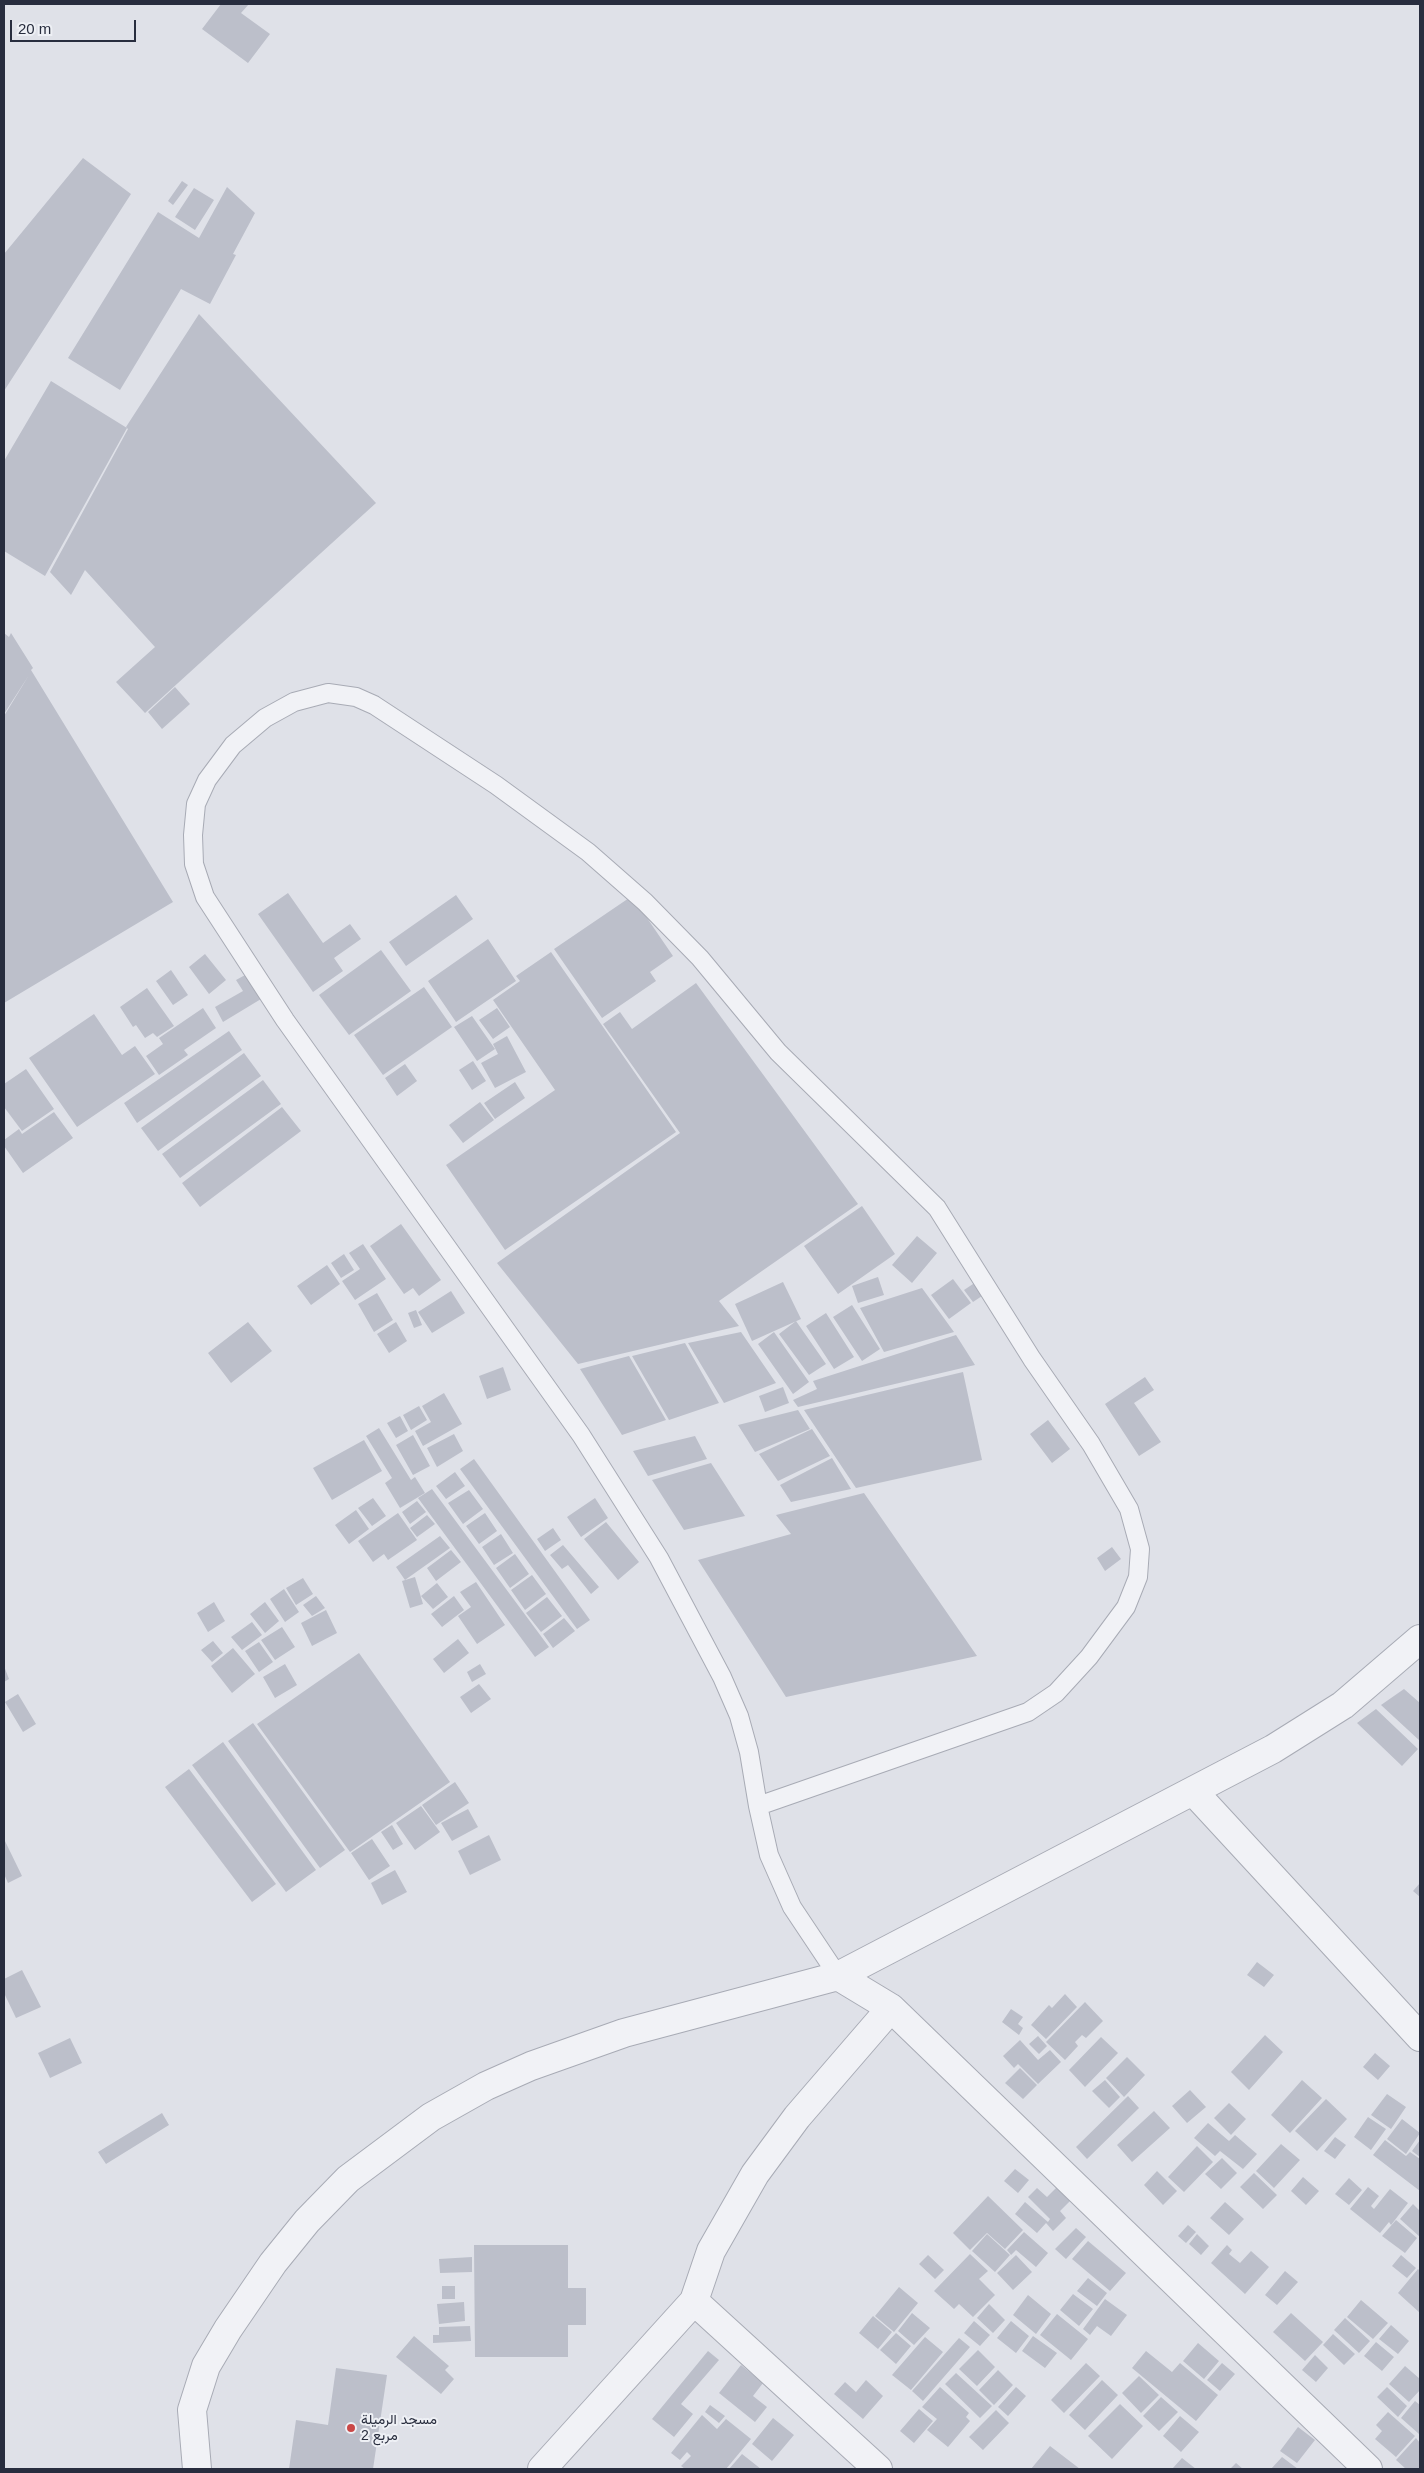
<!DOCTYPE html>
<meta charset="utf-8">
<style>
body{margin:0}
#map{position:relative;width:1424px;height:2473px;overflow:hidden;background:#dfe1e8;font-family:Arial,sans-serif}
canvas{display:block}
.frame{position:absolute;inset:0;border:5px solid #282d3e;pointer-events:none}
.scale{position:absolute;left:10px;top:20px;width:126px;height:22px;box-sizing:border-box;border:2px solid #282d3e;border-top:0;padding-left:6px;font-size:15px;line-height:18px;white-space:nowrap;color:#282d3e;-webkit-text-stroke:4px #eef0f5;paint-order:stroke}
</style>
<div id="map">
<canvas width="1424" height="2473"></canvas>
<div class="frame"></div>
<div class="scale">20 m</div>
</div>
<script>
const g = document.querySelector('canvas').getContext('2d');
g.lineJoin = 'round';
function fill(path, color) {
  g.fillStyle = color;
  g.fill(path, 'evenodd');
}
function shape(rows) {
  const path = new Path2D();
  for (const r of rows) {
    path.moveTo(r[0], r[1]);
    for (let i = 2; i < r.length; i += 2) path.lineTo(r[i], r[i + 1]);
  }
  return path;
}
function trace(path, color, width, dash) {
  g.strokeStyle = color;
  g.lineWidth = width;
  g.lineCap = dash ? 'butt' : 'round';
  g.setLineDash(dash || []);
  g.stroke(path);
}
function write(font, color, halo, rows, align = 'center') {
  g.font = font + ' Arial,Vazirmatn,sans-serif';
  g.lineWidth = 4;
  g.setLineDash([]);
  g.textBaseline = 'middle';
  g.strokeStyle = halo;
  g.fillStyle = color;
  for (const [text, x, y, turn = 0] of rows) {
    g.save();
    g.translate(x, y);
    g.rotate((+turn || 0) * Math.PI / 180);
    g.textAlign = isNaN(turn) ? turn : align;
    if (halo) g.strokeText(text, 0, 0);
    g.fillText(text, 0, 0);
    g.restore();
  }
}
fill(shape([
 [221,4,249,4,241,13,270,34,248,63,202,29],
 [83,158,131,194,4,391,4,254],
 [182,181,188,185,173,205,168,201],
 [227,187,255,213,233,254,236,255,210,304,181,289,120,390,68,358,158,212,199,238],
 [194,188,214,200,195,230,175,217],
 [199,314,376,503,145,713,116,682,155,647,85,570,71,595,50,572,128,429,126,427],
 [51,381,127,428,45,576,4,551,4,461],
 [4,633,9,637,11,633,33,668,31,670,173,902,4,1003,4,716,29,675,4,714],
 [175,687,190,704,162,729,148,712],
 [288,893,323,943,350,924,361,939,334,958,343,971,313,992,258,914],
 [456,895,473,919,406,966,389,942],
 [632,896,673,956,650,972,656,981,602,1018,554,949],
 [488,939,516,981,456,1022,428,981],
 [381,950,411,991,349,1035,319,995],
 [551,952,676,1132,505,1250,446,1165,555,1090,493,1000,520,981,516,976],
 [205,954,226,980,209,994,189,967],
 [171,970,188,995,173,1005,156,981],
 [247,974,261,999,223,1022,215,1007,243,991,236,980],
 [696,983,858,1204,719,1301,739,1326,578,1364,497,1263,680,1133,603,1024,620,1012,632,1029],
 [424,987,452,1027,383,1075,354,1035],
 [147,988,174,1026,157,1037,153,1033,145,1038,136,1025,133,1027,120,1007],
 [203,1008,216,1028,184,1050,188,1055,159,1075,146,1056,163,1044,159,1038],
 [497,1008,510,1027,493,1039,479,1020],
 [94,1014,122,1055,135,1046,155,1074,77,1127,29,1058],
 [472,1016,495,1049,477,1061,454,1027],
 [229,1031,242,1050,137,1123,124,1103],
 [507,1036,526,1072,495,1088,481,1063,498,1054,493,1044],
 [244,1053,261,1076,158,1151,141,1128],
 [473,1061,486,1081,472,1090,459,1070],
 [405,1064,417,1081,397,1096,385,1078],
 [26,1069,54,1109,22,1131,4,1107,4,1084],
 [263,1080,281,1104,180,1178,162,1154],
 [515,1082,525,1098,495,1119,484,1103],
 [480,1102,494,1120,463,1143,449,1125],
 [282,1107,301,1131,200,1207,182,1183],
 [54,1112,73,1138,23,1173,4,1146,4,1140,19,1129,22,1134],
 [862,1206,895,1254,838,1294,804,1246],
 [401,1224,441,1280,419,1296,413,1288,404,1294,370,1246],
 [917,1236,937,1253,912,1283,892,1265],
 [363,1244,386,1279,355,1300,342,1281,360,1269,349,1253],
 [344,1254,354,1270,341,1278,331,1263],
 [327,1265,340,1284,311,1305,297,1286],
 [878,1277,884,1295,858,1303,852,1286],
 [953,1279,971,1303,949,1319,931,1295],
 [783,1282,801,1319,752,1341,735,1304],
 [976,1282,985,1294,973,1302,964,1290],
 [922,1288,954,1332,884,1352,860,1308],
 [451,1291,465,1313,432,1333,418,1312],
 [377,1293,393,1320,374,1332,358,1304],
 [852,1305,880,1349,862,1361,833,1317],
 [416,1310,422,1325,414,1328,408,1313],
 [826,1313,854,1357,834,1369,806,1326],
 [796,1321,826,1364,809,1375,779,1334],
 [248,1322,272,1351,231,1383,208,1353],
 [396,1322,407,1341,389,1353,377,1334],
 [741,1332,776,1383,724,1403,688,1343],
 [774,1332,809,1382,793,1394,758,1344],
 [956,1335,975,1365,798,1407,793,1400,817,1389,813,1381],
 [685,1343,719,1403,669,1420,632,1356],
 [629,1356,666,1420,622,1435,580,1369],
 [503,1367,511,1390,487,1399,479,1376],
 [963,1372,982,1460,856,1488,804,1410],
 [1145,1377,1154,1390,1134,1403,1161,1442,1139,1456,1105,1404],
 [783,1387,789,1403,765,1412,759,1396],
 [444,1393,462,1424,423,1446,415,1431,431,1422,422,1406],
 [419,1406,427,1420,411,1430,403,1415],
 [798,1410,810,1429,755,1452,738,1425],
 [400,1416,408,1431,396,1438,387,1423],
 [1048,1420,1070,1449,1052,1463,1030,1434],
 [379,1428,411,1480,415,1477,425,1493,400,1508,385,1483,392,1478,366,1436],
 [812,1429,830,1456,778,1481,759,1454],
 [454,1434,463,1451,437,1467,427,1448],
 [413,1435,430,1466,413,1475,396,1445],
 [695,1436,707,1459,648,1476,633,1451],
 [364,1440,382,1471,332,1500,313,1468],
 [832,1458,851,1489,791,1502,780,1485],
 [474,1459,590,1620,577,1629,460,1469],
 [711,1463,745,1516,684,1530,652,1480],
 [455,1472,465,1486,446,1499,436,1486],
 [432,1489,549,1647,535,1657,418,1498],
 [469,1490,483,1509,463,1524,448,1503],
 [864,1493,977,1656,786,1697,698,1560,791,1534,776,1515],
 [373,1498,386,1516,372,1526,358,1508],
 [595,1498,608,1518,581,1537,567,1517],
 [417,1501,426,1512,410,1524,402,1512],
 [356,1510,369,1529,349,1544,335,1525],
 [398,1513,417,1540,388,1560,384,1554,373,1562,358,1541],
 [485,1513,497,1531,479,1544,466,1526],
 [427,1515,435,1524,417,1537,410,1528],
 [606,1522,639,1562,618,1580,584,1539],
 [553,1528,561,1540,545,1551,537,1539],
 [501,1534,513,1553,494,1565,482,1547],
 [440,1536,450,1548,405,1580,396,1567],
 [563,1545,599,1587,591,1594,568,1565,562,1569,550,1555],
 [1112,1547,1121,1559,1105,1571,1097,1558],
 [451,1550,461,1562,436,1581,427,1568],
 [515,1554,529,1574,510,1588,496,1568],
 [532,1575,546,1594,525,1610,511,1590],
 [415,1577,423,1604,410,1608,402,1581],
 [303,1578,313,1594,296,1605,286,1588],
 [476,1582,505,1625,477,1644,458,1616,471,1607,460,1592],
 [437,1583,448,1597,433,1609,421,1596],
 [284,1589,299,1612,285,1622,270,1599],
 [316,1596,325,1608,312,1616,303,1605],
 [454,1596,464,1610,442,1627,431,1614],
 [547,1597,562,1616,541,1632,526,1613],
 [214,1602,225,1621,208,1632,197,1613],
 [265,1602,279,1621,265,1633,250,1614],
 [326,1610,337,1633,312,1646,301,1623],
 [564,1618,575,1631,553,1648,543,1634],
 [252,1622,262,1635,242,1650,231,1637],
 [282,1627,295,1647,275,1660,261,1640],
 [458,1639,469,1653,444,1673,433,1659],
 [213,1641,223,1653,212,1662,201,1650],
 [259,1642,273,1662,259,1672,245,1651],
 [233,1648,255,1674,232,1693,211,1666],
 [359,1653,450,1782,350,1852,257,1724],
 [285,1664,297,1685,275,1698,263,1677],
 [480,1664,486,1674,472,1682,467,1672],
 [4,1666,9,1679,4,1682],
 [479,1684,491,1699,471,1713,460,1697],
 [1404,1689,1420,1703,1420,1741,1381,1705],
 [18,1694,36,1724,23,1732,5,1702],
 [1376,1709,1418,1749,1402,1766,1357,1723],
 [253,1723,345,1850,320,1868,228,1741],
 [223,1742,316,1870,286,1892,192,1765],
 [189,1769,276,1884,252,1902,165,1787],
 [455,1782,469,1803,436,1825,422,1805],
 [421,1806,440,1832,415,1850,396,1823],
 [468,1809,478,1827,452,1841,441,1823],
 [392,1825,403,1844,393,1850,381,1832],
 [489,1835,501,1860,470,1875,458,1851],
 [4,1839,22,1876,8,1883,4,1874],
 [372,1839,390,1866,369,1880,351,1853],
 [395,1870,407,1892,382,1905,371,1883],
 [1420,1883,1420,1897,1413,1891],
 [1257,1962,1274,1975,1264,1987,1247,1975],
 [22,1970,41,2007,16,2018,4,1993,4,1979],
 [1065,1994,1077,2007,1046,2039,1031,2025,1049,2005,1052,2008],
 [1085,2002,1103,2021,1086,2038,1082,2035,1075,2042,1078,2046,1065,2060,1046,2042],
 [1011,2009,1023,2017,1018,2024,1023,2028,1019,2035,1002,2022],
 [1265,2035,1283,2052,1249,2090,1231,2072],
 [1038,2036,1047,2046,1039,2054,1029,2044],
 [1101,2037,1118,2053,1085,2087,1069,2070],
 [70,2038,82,2063,50,2078,38,2053],
 [1020,2040,1038,2060,1050,2050,1061,2062,1038,2084,1018,2064,1014,2068,1003,2056],
 [1375,2053,1390,2066,1378,2080,1363,2067],
 [1127,2057,1145,2075,1124,2097,1106,2078],
 [1020,2068,1037,2085,1023,2099,1005,2083],
 [1105,2080,1120,2097,1109,2108,1092,2091],
 [1302,2080,1322,2098,1290,2133,1271,2115],
 [1190,2090,1206,2107,1187,2123,1172,2106],
 [1387,2094,1406,2107,1391,2129,1371,2115],
 [1128,2096,1139,2108,1087,2159,1076,2147],
 [1326,2099,1347,2119,1317,2151,1295,2131],
 [1229,2103,1246,2119,1231,2135,1214,2118],
 [1154,2111,1170,2128,1132,2162,1117,2145],
 [162,2113,169,2125,106,2164,98,2152],
 [1368,2117,1386,2129,1371,2150,1354,2137],
 [1402,2119,1420,2133,1406,2154,1387,2139],
 [1208,2123,1229,2141,1235,2135,1257,2154,1243,2169,1220,2151,1215,2156,1194,2138],
 [1335,2137,1346,2145,1335,2159,1324,2151],
 [1385,2140,1406,2156,1410,2152,1420,2159,1420,2191,1373,2155],
 [1420,2140,1420,2157,1412,2151],
 [1281,2144,1300,2160,1274,2188,1256,2171],
 [1197,2146,1213,2162,1184,2192,1168,2177],
 [1222,2158,1237,2173,1221,2189,1205,2174],
 [1015,2169,1029,2180,1018,2193,1004,2181],
 [1157,2171,1177,2191,1163,2205,1144,2185],
 [1254,2173,1277,2195,1263,2209,1240,2187],
 [1303,2177,1319,2191,1306,2205,1291,2191],
 [1349,2178,1362,2190,1349,2205,1335,2194],
 [1060,2184,1073,2198,1060,2211,1066,2218,1053,2231,1046,2223,1037,2233,1015,2214,1025,2202,1048,2222,1050,2219,1028,2197,1037,2188,1047,2197],
 [1368,2187,1379,2196,1371,2206,1374,2209,1390,2189,1408,2203,1391,2225,1389,2222,1380,2233,1350,2209],
 [988,2196,1023,2230,1005,2249,987,2233,970,2250,953,2233],
 [1225,2202,1244,2219,1229,2235,1210,2218],
 [1413,2204,1420,2211,1420,2237,1400,2219],
 [1396,2220,1417,2238,1405,2253,1382,2236],
 [1188,2225,1196,2232,1186,2243,1178,2236],
 [1076,2228,1086,2237,1066,2259,1055,2249],
 [1024,2232,1048,2253,1036,2267,1016,2250,1011,2255,1007,2250],
 [987,2234,1010,2255,995,2272,972,2251],
 [1197,2234,1209,2246,1201,2255,1189,2244],
 [1088,2241,1126,2273,1110,2291,1072,2259],
 [474,2245,568,2245,568,2288,586,2288,586,2325,568,2325,568,2357,475,2357],
 [1227,2245,1232,2250,1229,2254,1240,2263,1251,2251,1269,2267,1245,2294,1211,2263],
 [970,2254,988,2271,979,2279,995,2295,973,2317,959,2304,954,2309,934,2291],
 [928,2255,944,2270,935,2279,919,2264],
 [1016,2255,1032,2272,1013,2290,997,2273],
 [1401,2255,1416,2268,1407,2278,1392,2266],
 [472,2257,472,2272,440,2273,439,2259],
 [1418,2269,1420,2271,1420,2313,1398,2293],
 [1285,2271,1298,2282,1277,2305,1265,2295],
 [1088,2278,1107,2293,1097,2306,1077,2291],
 [442,2286,455,2286,455,2299,442,2299],
 [899,2287,918,2303,894,2332,875,2316],
 [1073,2294,1093,2309,1079,2326,1060,2310],
 [1028,2295,1051,2314,1036,2334,1013,2315],
 [1105,2299,1127,2315,1111,2336,1097,2326,1090,2335,1083,2329],
 [1361,2300,1388,2323,1373,2339,1347,2317],
 [464,2302,465,2321,439,2324,437,2304],
 [989,2304,1005,2320,993,2333,977,2318],
 [912,2313,930,2328,914,2345,898,2331],
 [1291,2313,1323,2342,1305,2361,1273,2332],
 [1057,2314,1088,2339,1071,2360,1040,2335],
 [873,2316,892,2332,878,2349,859,2333],
 [1345,2318,1370,2341,1359,2353,1334,2330],
 [974,2321,990,2335,980,2346,964,2333],
 [1011,2321,1029,2336,1016,2353,997,2338],
 [1391,2325,1409,2341,1398,2354,1379,2339],
 [470,2326,471,2341,433,2343,433,2335,439,2335,439,2327],
 [896,2333,911,2346,896,2364,880,2350],
 [1333,2334,1355,2354,1344,2365,1323,2345],
 [414,2336,449,2366,445,2370,454,2379,441,2394,396,2357],
 [1033,2336,1057,2353,1045,2368,1022,2351],
 [925,2337,943,2352,911,2390,892,2375],
 [959,2338,970,2347,923,2401,912,2391],
 [1376,2342,1394,2357,1382,2371,1364,2356],
 [1198,2343,1219,2361,1204,2379,1183,2361],
 [978,2350,995,2367,977,2386,959,2369],
 [708,2351,719,2360,681,2404,693,2414,674,2437,652,2419],
 [1146,2351,1172,2372,1180,2363,1218,2395,1196,2421,1132,2368],
 [1315,2355,1328,2368,1316,2382,1302,2370],
 [1086,2363,1100,2376,1064,2413,1051,2400],
 [1222,2363,1235,2374,1220,2391,1207,2380],
 [741,2365,763,2383,753,2396,767,2407,755,2422,719,2393],
 [1405,2366,1420,2379,1420,2390,1409,2402,1389,2384],
 [336,2368,387,2375,373,2469,289,2469,296,2420,328,2425],
 [998,2370,1013,2385,994,2405,979,2390],
 [956,2373,992,2406,980,2418,945,2384],
 [1139,2376,1159,2395,1141,2413,1122,2393],
 [866,2380,883,2396,863,2419,834,2394,845,2382,856,2392],
 [1102,2380,1118,2395,1085,2430,1069,2415],
 [940,2387,969,2413,966,2417,970,2421,948,2447,927,2430,937,2419,922,2407],
 [1016,2387,1026,2396,1008,2416,998,2407],
 [1387,2387,1407,2406,1398,2417,1377,2397],
 [1161,2397,1178,2412,1159,2431,1143,2416],
 [1415,2401,1420,2405,1419,2434,1401,2418],
 [1120,2404,1143,2426,1112,2459,1088,2436],
 [710,2405,725,2416,719,2423,705,2412],
 [919,2409,933,2421,914,2443,900,2431],
 [996,2410,1009,2423,983,2450,969,2437],
 [1388,2412,1415,2436,1396,2457,1375,2439,1382,2431,1376,2425],
 [702,2415,717,2429,726,2419,751,2439,726,2469,685,2469,681,2466,691,2456,687,2452,680,2460,671,2453],
 [1180,2416,1199,2432,1181,2452,1163,2436],
 [773,2418,794,2435,772,2461,752,2444],
 [1298,2427,1315,2440,1297,2463,1280,2451],
 [1416,2438,1420,2443,1420,2469,1406,2469,1396,2460],
 [1050,2446,1080,2469,1031,2469],
 [742,2454,761,2469,729,2469],
 [1282,2457,1298,2469,1271,2469],
 [1182,2458,1196,2469,1172,2469],
 [1236,2463,1243,2469,1230,2469]
]), '#bcbfca');
const lane = shape([
 [758,1806,1028,1712,1056,1693,1089,1657,1126,1607,1138,1577,1140,1549,1129,1509,1091,1444,1032,1359,937,1208,778,1052,700,958,645,902,588,852,496,785,374,705,356,697,328,693,294,702,265,718,233,745,207,780,196,804,193,835,194,864,205,897,285,1020,581,1435,659,1558,722,1677,739,1716,749,1752,758,1806,769,1855,792,1907,838,1976]
]);
const street = shape([
 [1193,1791,1420,2037],
 [838,1976,891,2008,1368,2469],
 [197,2469,192,2410,206,2366,228,2329,273,2263,307,2221,348,2179,431,2117,486,2086,531,2066,624,2033,838,1976,1273,1749,1343,1705,1420,1639],
 [542,2469,694,2301],
 [878,2469,694,2301,711,2251,755,2174,797,2117,891,2008]
]);
trace(lane, '#a8abb5', 20);
trace(street, '#a8abb5', 30);
trace(lane, '#f1f2f6', 18);
trace(street, '#f1f2f6', 28);
for (const [x, y, r, color] of [
 [351,2428,5,"#ca4847"]
]) {
  const dot = new Path2D();
  dot.arc(x, y, r, 0, 2 * Math.PI);
  g.fillStyle = color;
  g.fill(dot);
  trace(dot, '#eef0f5', 2);
}
write('14px', '#282d3e', '#eef0f5', [
 ["مسجد الرميلة",361,2420],
 ["مربع 2",361,2436]
], 'left');
</script>
